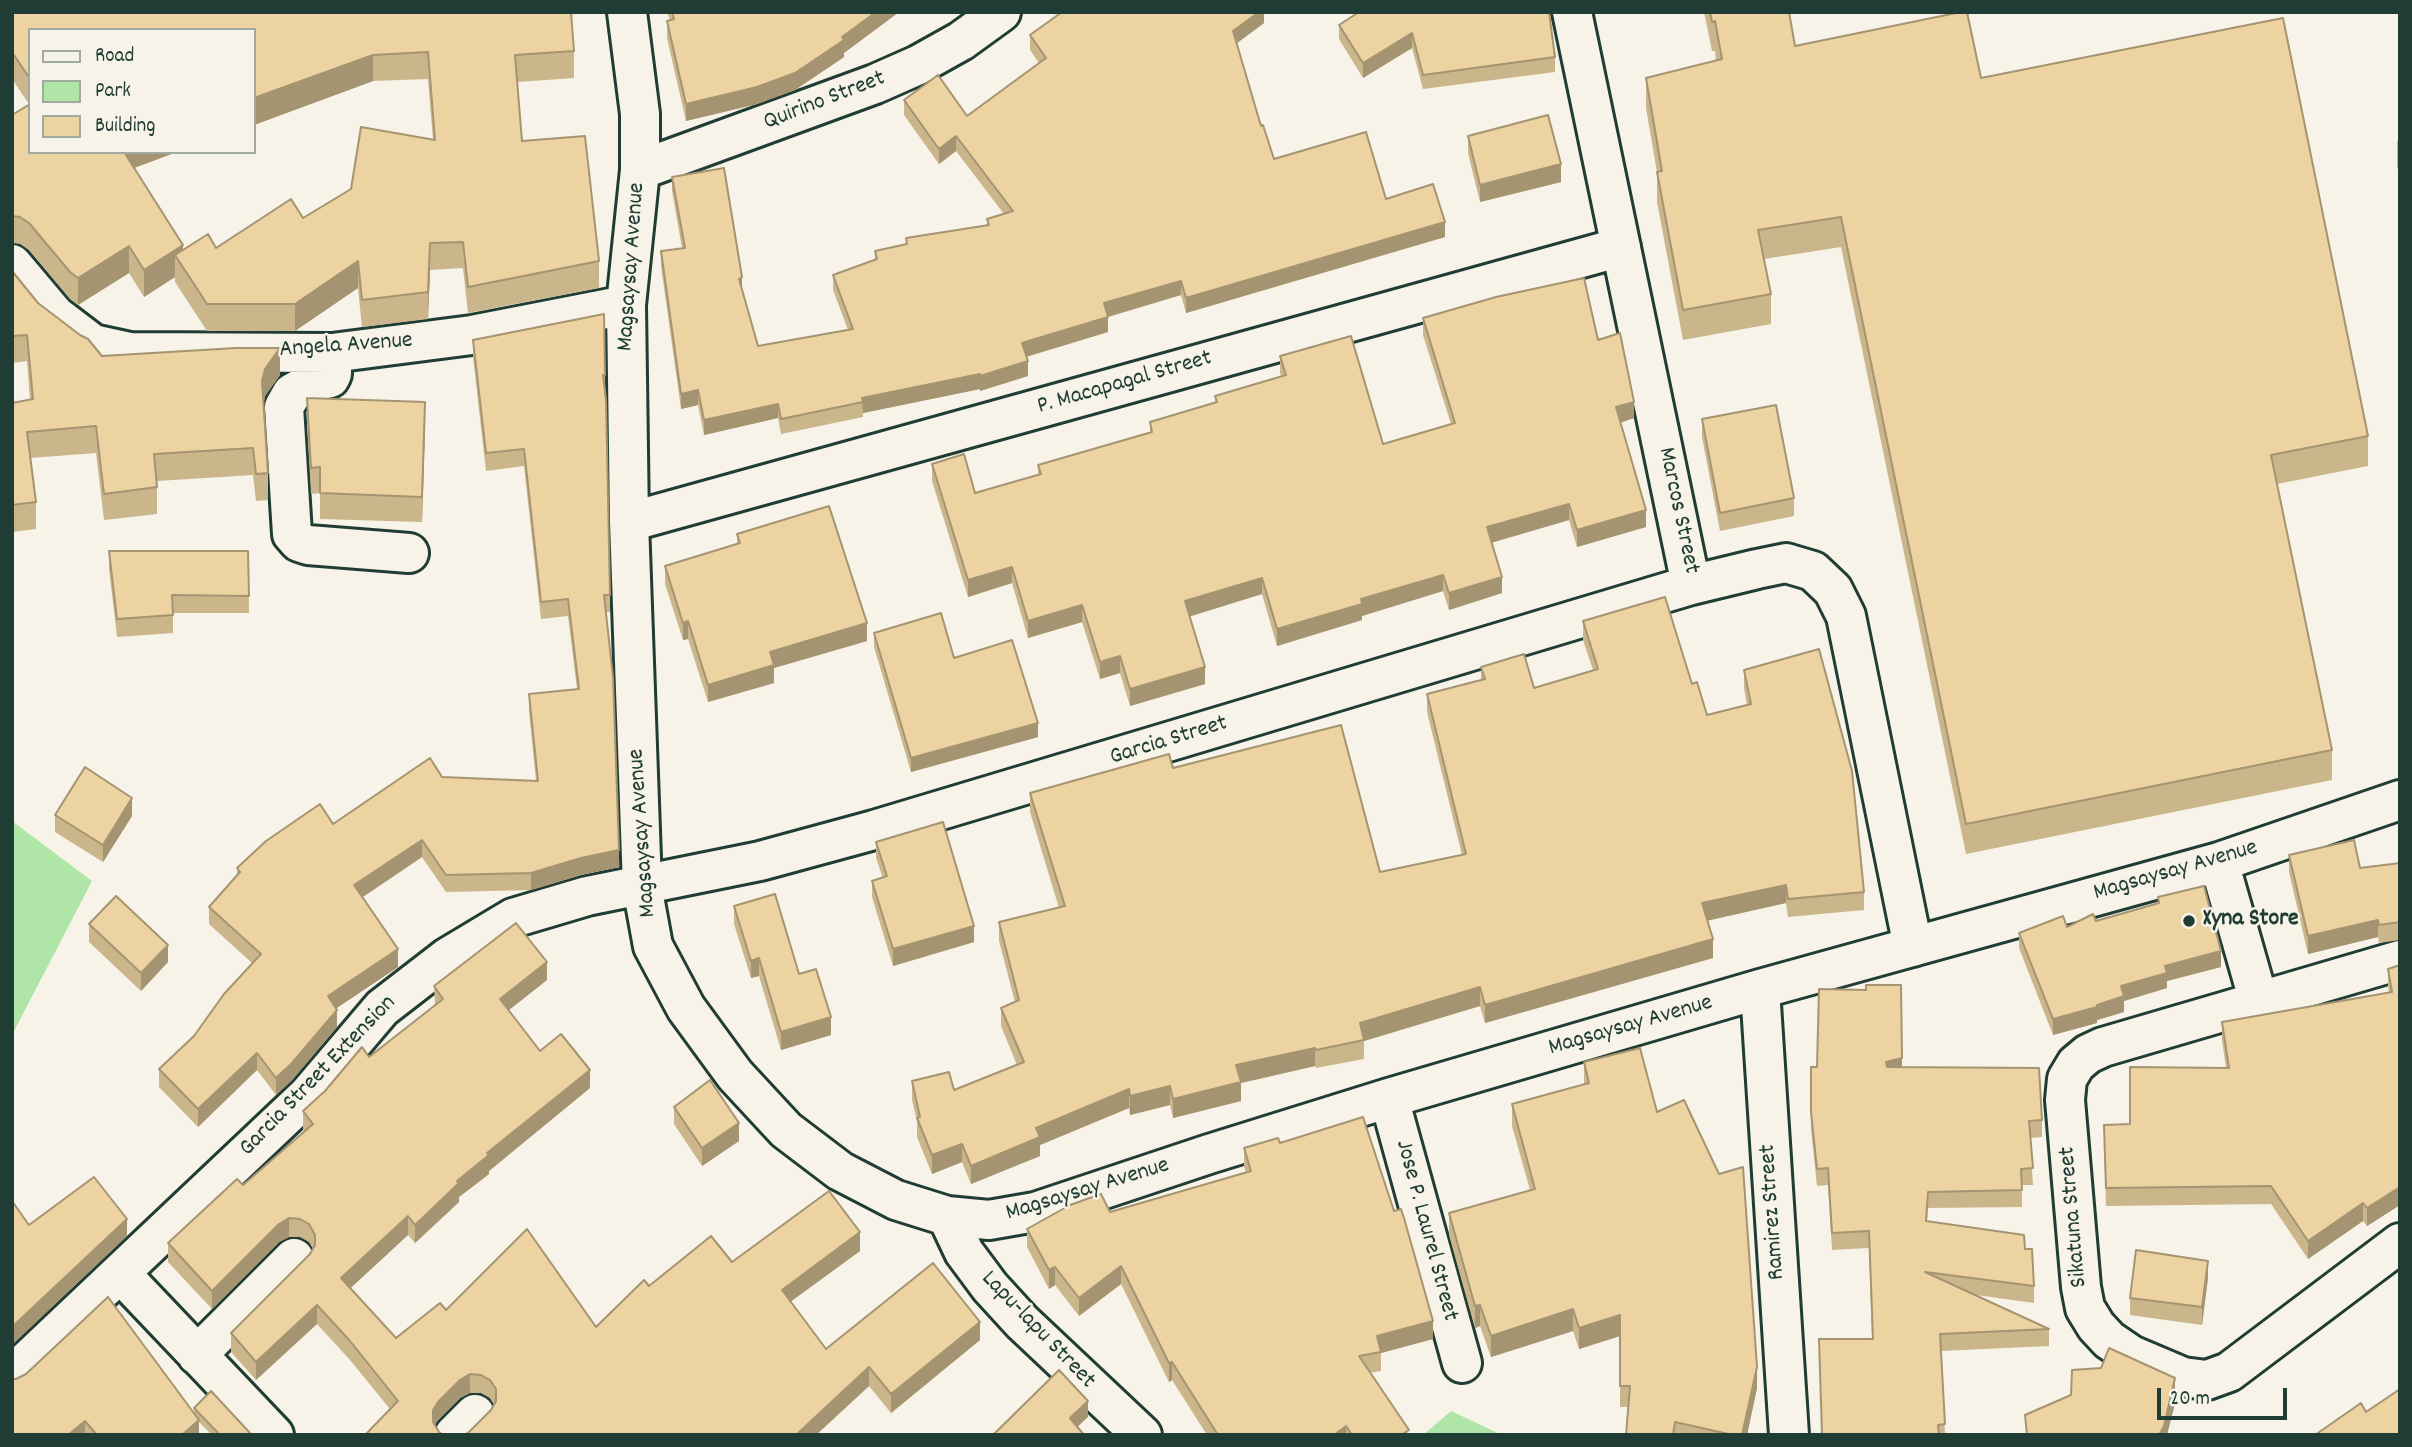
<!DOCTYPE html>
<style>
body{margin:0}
#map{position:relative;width:2412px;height:1447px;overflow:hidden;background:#f7f3e8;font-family:Dekko,sans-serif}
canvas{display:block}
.frame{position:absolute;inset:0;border:14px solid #1f3d34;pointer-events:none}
.legend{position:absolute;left:28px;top:28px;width:228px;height:126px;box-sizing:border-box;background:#f7f3e8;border:2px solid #a1aaa0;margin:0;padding:9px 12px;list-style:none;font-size:21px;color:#1f3d34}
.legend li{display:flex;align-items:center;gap:14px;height:35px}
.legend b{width:35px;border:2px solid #a1aaa0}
.scale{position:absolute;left:2157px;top:1388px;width:130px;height:32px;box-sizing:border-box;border:4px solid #1f3d34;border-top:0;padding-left:9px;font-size:21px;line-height:24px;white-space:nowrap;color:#1f3d34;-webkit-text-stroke:5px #f7f3e8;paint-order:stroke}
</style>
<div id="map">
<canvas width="2412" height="1447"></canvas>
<div class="frame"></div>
<ul class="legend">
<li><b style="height:9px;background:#f7f3e8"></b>Road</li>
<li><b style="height:19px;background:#afe5a7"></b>Park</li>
<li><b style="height:19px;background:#ecd3a1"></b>Building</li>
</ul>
<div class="scale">20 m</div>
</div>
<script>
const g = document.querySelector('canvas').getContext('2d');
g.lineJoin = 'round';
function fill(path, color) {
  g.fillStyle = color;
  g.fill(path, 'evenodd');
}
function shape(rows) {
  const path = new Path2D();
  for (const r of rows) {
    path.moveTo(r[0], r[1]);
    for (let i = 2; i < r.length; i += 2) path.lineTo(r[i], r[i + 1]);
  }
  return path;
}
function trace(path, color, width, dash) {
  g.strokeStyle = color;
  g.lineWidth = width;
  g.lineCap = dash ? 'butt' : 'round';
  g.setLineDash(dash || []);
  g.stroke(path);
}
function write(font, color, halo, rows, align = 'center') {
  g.font = font + ' Dekko,sans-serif';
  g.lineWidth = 5;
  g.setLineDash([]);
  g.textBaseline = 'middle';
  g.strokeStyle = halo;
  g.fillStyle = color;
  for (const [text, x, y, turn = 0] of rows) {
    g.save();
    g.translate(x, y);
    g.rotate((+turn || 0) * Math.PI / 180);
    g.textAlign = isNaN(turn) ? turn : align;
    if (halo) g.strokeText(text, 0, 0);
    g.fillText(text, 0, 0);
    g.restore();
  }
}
fill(shape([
 [12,821,92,881,12,1035],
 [1451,1411,1502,1435,1423,1435]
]), '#afe5a7');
const minor = shape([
 [627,12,640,114,640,170,626,305,629,522,642,886,653,946,686,1008,735,1075,786,1130,840,1171,896,1200,947,1216,989,1220,1035,1212,1209,1154,1389,1098,1760,989,2219,862,2400,800],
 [1572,12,1691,585],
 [640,170,875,84,918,65,961,41,1001,12],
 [12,264,55,315,93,344,130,352,332,353,472,335,626,305],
 [332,353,332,374,330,378,310,383,292,393,284,407,292,534,299,542,308,545,409,553],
 [629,522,1621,247],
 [2219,862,2259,1002],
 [2400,960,2103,1047,2088,1054,2076,1064,2067,1079,2065,1100,2081,1287,2085,1308,2096,1326,2109,1340,2131,1355,2183,1377,2207,1380,2229,1372,2400,1243],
 [1760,989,1789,1435],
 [1389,1098,1462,1363],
 [947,1216,964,1252,990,1287,1022,1322,1142,1435],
 [120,1273,274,1435],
 [197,1355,294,1258],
 [12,1375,308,1095,382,1008,448,957,513,918,587,896,760,861,874,830,1691,585,1757,569,1786,563,1813,571,1833,590,1846,616,1913,947],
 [454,1435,475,1414]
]);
trace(minor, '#1f3d34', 44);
trace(minor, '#f7f3e8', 38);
fill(shape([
 [12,12,574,51,574,78,517,82,522,141,599,261,599,288,468,313,463,268,430,270,428,319,362,327,358,288,295,331,207,331,175,282,175,277,144,297,129,273,78,305,70,299,29,250,20,244,12,243,12,115,29,104,12,79],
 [30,30,254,30,254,125,373,81,428,79,433,140,303,218,216,248,183,249,134,168,177,152,30,152],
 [667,12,899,12,844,53,844,57,795,90,757,104,686,121,667,38,667,21,670,20],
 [1264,12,1264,23,1237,43,1261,126,1274,159,1386,199,1445,237,1186,313,1181,295,1108,317,1108,332,1026,357,1028,376,980,391,980,389,863,413,863,417,781,434,778,418,704,435,698,405,681,409,661,266,661,251,682,248,672,191,672,177,742,292,758,346,848,330,833,290,833,275,875,260,875,251,906,244,906,238,987,225,987,219,1004,214,956,151,939,164,904,115,904,100,967,116,1039,63,1030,50,1030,35],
 [1359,12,1555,57,1555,72,1423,89,1412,48,1363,78,1339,39,1339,25],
 [1704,12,1789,12,1795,46,1981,78,2368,436,2368,466,2277,484,2332,750,2332,780,1966,854,1841,247,1764,259,1771,294,1771,324,1683,340,1657,202,1657,172,1646,108,1646,78,1716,61,1715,51,1712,51],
 [1468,136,1561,182,1480,202,1468,153],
 [2397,141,2400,141,2400,176,2397,167],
 [12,271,38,303,102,356,280,375,265,396,264,402,268,473,268,500,256,501,253,475,157,481,157,514,104,520,96,453,30,458,36,502,36,529,12,532,12,402,30,400,27,361,12,363],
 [1423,318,1598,340,1634,418,1620,423,1646,527,1577,547,1569,520,1491,543,1502,593,1449,610,1443,591,1362,616,1362,620,1277,646,1262,594,1190,616,1205,684,1130,706,1120,673,1100,679,1082,622,1028,638,1012,583,968,597,932,481,932,464,975,493,1038,475,1038,465,1150,432,1150,422,1215,403,1215,396,1282,377,1280,373,1280,356,1383,444,1451,424,1423,335],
 [473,340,605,375,605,392,610,595,610,612,606,612,619,867,581,875,531,890,446,892,422,857,362,897,398,967,336,1008,337,1027,292,1080,276,1095,257,1070,198,1127,159,1087,159,1069,194,1036,252,963,209,924,209,907,237,875,237,868,333,824,442,777,536,781,529,711,529,694,577,689,568,616,541,619,524,466,486,471,473,357],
 [307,398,425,427,422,522,320,519,320,493,311,494,307,424],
 [1702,419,1794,498,1794,516,1720,531,1702,437],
 [737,534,867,641,774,668,774,683,708,702,688,639,683,640,665,584,665,566,737,544],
 [12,548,14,568,14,595,12,595],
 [109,551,248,551,249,613,173,613,173,633,117,637,109,569],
 [1583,621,1692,684,1707,715,1747,705,1744,688,1744,670,1864,892,1864,910,1788,917,1786,903,1708,920,1713,958,1485,1023,1480,1006,1364,1041,1364,1059,1316,1068,1315,1066,1241,1083,1241,1101,1173,1118,1170,1105,1130,1115,1129,1108,1040,1145,1040,1156,971,1184,962,1162,932,1174,917,1137,917,1121,912,1100,912,1081,954,1090,1017,1065,1001,1026,1001,1008,1015,1002,999,941,999,922,1059,908,1030,812,1030,793,1173,768,1380,872,1462,855,1427,712,1427,694,1481,680,1481,667,1534,688,1593,670,1583,640],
 [874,633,954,658,1038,737,911,772,874,647],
 [55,815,132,816,103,862,55,832],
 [876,842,974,942,893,966,872,897,872,881,883,878,876,858],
 [2289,855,2360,868,2400,863,2400,940,2379,943,2378,937,2308,954,2289,872],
 [2158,897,2221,967,2167,981,2167,988,2124,1001,2124,1012,2097,1020,2097,1023,2053,1035,2019,948,2019,933,2067,927,2096,921,2158,903],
 [734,906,799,974,831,1035,781,1050,759,976,751,978,734,924],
 [89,924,168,962,141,991,89,942],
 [2400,965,2400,1205,2367,1226,2363,1221,2308,1259,2271,1204,2106,1206,2104,1143,2130,1124,2226,1068,2222,1040,2222,1022,2389,993,2388,986,2388,969],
 [547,980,509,1010,540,1051,590,1088,489,1171,489,1174,459,1197,459,1202,415,1243,408,1235,350,1288,396,1338,446,1310,596,1327,649,1286,732,1262,860,1251,791,1301,826,1349,980,1340,891,1413,869,1386,816,1435,465,1435,469,1432,491,1410,494,1405,490,1398,481,1393,470,1393,460,1398,438,1420,390,1409,350,1360,317,1324,256,1380,231,1352,231,1333,310,1254,313,1249,309,1242,300,1237,289,1237,279,1242,212,1309,168,1262,168,1243,243,1185,304,1131,303,1130,303,1111,435,1006,434,986],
 [1584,1062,1657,1112,1757,1388,1747,1435,1626,1435,1629,1407,1620,1407,1620,1336,1579,1349,1573,1331,1491,1357,1480,1326,1475,1328,1449,1235,1449,1213,1530,1190,1512,1126,1512,1104,1584,1085],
 [1811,1067,1902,1068,2042,1120,2042,1137,2030,1138,2033,1185,2022,1185,2022,1207,1928,1208,1927,1221,2025,1249,2034,1286,2034,1303,1976,1295,2049,1329,2049,1346,1941,1351,1945,1435,1822,1435,1819,1339,1872,1339,1869,1248,1832,1250,1828,1185,1817,1186,1811,1129],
 [674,1107,739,1141,702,1166,674,1124],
 [1280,1143,1433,1339,1381,1353,1381,1371,1370,1373,1409,1435,1207,1435,1172,1380,1169,1382,1121,1284,1079,1316,1055,1285,1049,1289,1027,1247,1027,1229,1110,1212,1246,1173,1244,1166,1244,1148],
 [2208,1278,2202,1325,2130,1315,2130,1298],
 [12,1379,194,1414,194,1408,250,1435,212,1435,199,1422,199,1435,12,1435]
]), '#cbb58a');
fill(shape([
 [876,12,899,12,844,53,844,57,795,90,757,104,686,121,686,104,842,37],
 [1259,12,1264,12,1264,23,1233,46,1233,31],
 [1412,33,1412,48,1363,78,1363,63],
 [373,55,373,81,254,125,254,98],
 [956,136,956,151,939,164,939,149],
 [120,152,177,152,120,173],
 [1561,164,1561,182,1480,202,1480,185],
 [1445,222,1445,237,1186,313,1186,298],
 [430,243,430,270,428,319,428,292],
 [183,245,183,268,175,255,175,277,144,297,144,270],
 [129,246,129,273,78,305,78,278],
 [358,261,358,288,295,331,295,304],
 [742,277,742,292,739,279],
 [1181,281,1181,295,1104,318,1104,303],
 [1108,317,1108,332,1022,358,1022,343],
 [280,348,280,375,265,396,262,408,262,381,265,369],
 [1028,361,1028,376,980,391,980,376],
 [980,374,980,389,863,413,862,398],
 [698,390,698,405,681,409,681,394],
 [425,402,425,427,422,522,422,497],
 [1634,402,1634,418,1616,424,1616,407],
 [778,404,778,418,704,435,704,420],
 [1569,504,1569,520,1487,544,1487,527],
 [1646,510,1646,527,1577,547,1577,530],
 [1012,567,1012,583,968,597,968,580],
 [1443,575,1443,591,1362,616,1362,620,1277,646,1277,629,1361,599],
 [1502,577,1502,593,1449,610,1449,593],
 [1262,578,1262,594,1185,618,1185,601],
 [1082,605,1082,622,1028,638,1028,621],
 [688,621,688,639,683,640,683,623],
 [867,623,867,641,774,668,774,683,708,702,708,685,770,652],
 [1120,656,1120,673,1100,679,1100,662],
 [1205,667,1205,684,1130,706,1130,689],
 [1038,723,1038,737,911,772,911,758],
 [132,798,132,816,103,862,103,845],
 [422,840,422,857,354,903,354,885],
 [619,850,619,867,581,875,531,890,531,873,581,858],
 [1786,885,1786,903,1702,922,1702,903],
 [2378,920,2378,937,2308,954,2308,936],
 [974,926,974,942,893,966,893,949],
 [1713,939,1713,958,1485,1023,1485,1005],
 [168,945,168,962,141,991,141,973],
 [398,949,398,967,328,1014,328,996],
 [2221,951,2221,967,2167,981,2167,988,2124,1001,2124,1012,2097,1020,2097,1023,2053,1035,2053,1019,2097,1005,2121,986,2165,966],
 [759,958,759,976,751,978,751,961],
 [547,962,547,980,500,1017,500,999],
 [1480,987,1480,1006,1364,1041,1360,1023],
 [337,1010,337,1027,292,1080,276,1095,276,1078],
 [831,1017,831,1035,781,1050,781,1032],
 [1315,1048,1315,1066,1241,1083,1241,1101,1173,1118,1173,1099,1236,1065],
 [257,1053,257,1070,198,1127,198,1109],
 [1902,1058,1902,1075,1886,1079,1886,1062],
 [590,1070,590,1088,489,1171,489,1174,459,1197,459,1202,415,1243,415,1225,457,1181,487,1153],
 [1170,1086,1170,1105,1130,1115,1130,1096],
 [1129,1089,1129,1108,1040,1145,1040,1156,971,1184,971,1166,1036,1128],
 [739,1123,739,1141,702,1166,702,1148],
 [962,1144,962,1162,932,1174,932,1155],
 [2400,1187,2400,1205,2367,1226,2367,1208],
 [2363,1203,2363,1221,2308,1259,2308,1241],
 [408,1216,408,1235,341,1297,341,1278],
 [289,1218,289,1237,279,1242,212,1309,212,1291,279,1224],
 [127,1219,127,1236,12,1345,12,1327],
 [860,1232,860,1251,782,1308,782,1290],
 [2208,1261,2208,1278,2202,1325,2202,1307],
 [1121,1266,1121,1284,1079,1316,1079,1298],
 [1055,1267,1055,1285,1049,1289,1049,1270],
 [317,1305,317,1324,256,1380,256,1362],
 [1480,1305,1480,1326,1475,1328,1475,1306],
 [1573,1309,1573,1331,1491,1357,1491,1336],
 [1620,1315,1620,1336,1579,1349,1579,1328],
 [1433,1321,1433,1339,1381,1353,1377,1336],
 [980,1322,980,1340,891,1413,891,1394],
 [1172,1362,1172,1380,1169,1382,1169,1363],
 [869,1367,869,1386,816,1435,796,1435],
 [1757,1367,1757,1388,1747,1435,1742,1435],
 [470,1374,470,1393,460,1398,438,1420,433,1429,433,1410,438,1402,460,1380],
 [2175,1378,2175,1404,2167,1435,2159,1435],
 [1088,1401,1088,1417,1070,1434,1070,1418],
 [199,1420,199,1435,182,1435],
 [85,1421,85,1435,68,1435],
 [1346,1426,1346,1435,1334,1435]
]), '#a59471');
const building = shape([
 [12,12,571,12,574,51,515,55,522,141,585,136,599,261,468,287,463,242,430,243,428,292,362,300,358,261,295,304,207,304,175,255,208,234,216,248,291,199,303,218,351,189,361,127,435,140,428,52,373,55,254,98,254,30,30,30,30,79,12,52,12,12],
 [672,12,876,12,842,37,844,40,795,73,757,87,686,104,667,21,674,19,672,12],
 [1062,12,1259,12,1233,31,1261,126,1263,125,1274,159,1366,132,1386,199,1433,184,1445,222,1186,298,1181,281,1104,303,1108,317,1022,343,1028,361,980,376,980,374,862,398,863,402,781,419,778,404,704,420,698,390,681,394,661,251,685,248,672,177,724,168,742,277,739,279,758,346,853,329,833,275,877,259,875,251,907,244,906,238,989,225,987,219,1013,211,956,136,939,149,904,100,938,75,967,116,1046,58,1030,35,1062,12],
 [1359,12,1549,12,1555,57,1423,75,1412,33,1363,63,1339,25,1359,12],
 [1710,12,1789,12,1795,46,1961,12,1967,12,1981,78,2283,18,2368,436,2271,455,2332,750,1966,824,1841,217,1758,230,1771,294,1683,310,1657,172,1662,171,1646,78,1722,59,1715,21,1712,22,1710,12],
 [30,104,30,152,124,152,183,245,144,270,129,246,78,278,70,272,29,223,20,217,12,216,12,115,30,104],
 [1548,115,1561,164,1480,185,1468,136,1548,115],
 [12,271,38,303,80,335,88,339,102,356,236,348,280,348,265,369,262,381,268,473,256,474,253,448,154,454,157,487,104,494,96,426,27,432,36,502,12,505,12,403,33,399,27,335,12,336,12,271],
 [1584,278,1598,340,1620,333,1634,402,1616,407,1646,510,1577,530,1569,504,1487,527,1502,577,1449,593,1443,575,1361,599,1362,604,1277,629,1262,578,1185,601,1205,667,1130,689,1120,656,1100,662,1082,605,1028,621,1012,567,968,580,932,464,964,454,975,493,1041,474,1038,465,1152,432,1150,422,1217,402,1215,396,1286,375,1280,356,1351,336,1383,444,1455,423,1423,318,1496,297,1584,278],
 [604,314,605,375,603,375,606,400,610,595,604,595,613,677,619,850,581,858,531,873,446,875,422,840,354,885,398,949,328,996,337,1010,292,1063,276,1078,257,1053,198,1109,159,1069,194,1036,224,994,261,954,209,907,240,872,237,868,266,841,320,804,333,824,430,758,442,777,538,781,529,694,579,689,568,599,541,602,524,449,486,453,473,340,604,314],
 [307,398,425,402,422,497,320,493,320,467,311,468,307,398],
 [1776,405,1794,498,1720,513,1702,419,1776,405],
 [829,506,867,623,770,652,774,665,708,685,688,621,683,623,665,566,740,543,737,534,829,506],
 [109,551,248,551,249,596,172,595,173,615,117,619,109,551],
 [1665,597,1692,684,1697,682,1707,715,1751,704,1744,670,1819,649,1852,771,1864,892,1788,899,1786,885,1702,903,1713,939,1485,1005,1480,987,1360,1023,1364,1040,1316,1050,1315,1048,1236,1065,1241,1082,1173,1099,1170,1086,1130,1096,1129,1089,1036,1128,1040,1137,971,1166,962,1144,932,1155,917,1118,920,1117,912,1081,949,1072,954,1090,1024,1062,1001,1008,1019,1000,999,922,1065,906,1030,793,1169,754,1173,768,1341,725,1380,872,1466,854,1427,694,1485,679,1481,667,1524,654,1534,688,1598,669,1583,621,1665,597],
 [941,613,954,658,1012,640,1038,723,911,758,874,633,941,613],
 [85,767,132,798,103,845,55,815,85,767],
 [943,822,974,926,893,949,872,881,887,876,876,842,943,822],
 [2354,840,2360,868,2400,863,2400,922,2379,925,2378,920,2308,936,2289,855,2354,840],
 [2204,886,2221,951,2165,966,2167,973,2121,986,2124,996,2097,1005,2097,1007,2053,1019,2019,933,2063,916,2067,927,2093,914,2096,921,2159,903,2158,897,2204,886],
 [775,894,799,974,816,969,831,1017,781,1032,759,958,751,961,734,906,775,894],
 [116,896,168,945,141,973,89,924,116,896],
 [516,923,547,962,500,999,540,1051,561,1034,590,1070,487,1153,489,1155,457,1181,459,1183,415,1225,408,1216,341,1278,396,1338,440,1303,446,1310,527,1229,596,1327,644,1280,649,1286,711,1236,732,1262,829,1191,860,1232,782,1290,826,1349,933,1263,980,1322,891,1394,869,1367,796,1435,465,1435,469,1432,491,1410,496,1401,496,1389,490,1380,481,1375,470,1374,460,1380,438,1402,433,1410,433,1422,439,1432,443,1435,365,1435,398,1401,350,1341,317,1305,256,1362,231,1333,310,1254,315,1245,315,1235,309,1224,300,1219,289,1218,279,1224,212,1291,168,1243,237,1179,243,1185,313,1124,303,1111,325,1091,362,1047,369,1057,443,999,434,986,516,923],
 [2400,965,2400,1187,2367,1208,2363,1203,2308,1241,2271,1186,2106,1188,2104,1125,2130,1124,2130,1067,2229,1068,2222,1022,2392,992,2388,969,2400,965],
 [1866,985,1901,985,1902,1058,1886,1062,1887,1067,2039,1068,2042,1120,2029,1121,2033,1168,2021,1169,2022,1190,1928,1192,1926,1221,2024,1235,2025,1249,2032,1249,2034,1286,1925,1272,2049,1329,1940,1334,1945,1424,1938,1425,1939,1435,1822,1435,1819,1339,1873,1339,1869,1231,1832,1233,1828,1168,1817,1169,1811,1112,1811,1067,1817,1067,1819,989,1866,990,1866,985],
 [1640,1048,1657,1112,1684,1100,1719,1174,1743,1167,1757,1367,1742,1435,1733,1435,1675,1422,1673,1435,1626,1435,1630,1386,1620,1386,1620,1315,1579,1328,1573,1309,1491,1336,1480,1305,1475,1306,1449,1213,1535,1189,1512,1104,1589,1083,1584,1062,1640,1048],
 [710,1080,739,1123,702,1148,674,1107,710,1080],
 [1363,1117,1394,1211,1401,1209,1404,1218,1433,1321,1377,1336,1381,1352,1359,1356,1409,1430,1401,1435,1352,1435,1346,1426,1334,1435,1218,1435,1172,1362,1169,1363,1121,1266,1079,1298,1055,1267,1049,1270,1027,1229,1070,1205,1101,1194,1110,1212,1251,1171,1244,1148,1278,1138,1280,1143,1363,1117],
 [94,1177,127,1219,12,1327,12,1201,29,1225,94,1177],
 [2136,1250,2208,1261,2202,1307,2130,1298,2136,1250],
 [108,1297,199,1420,182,1435,97,1435,85,1421,68,1435,12,1435,12,1379,16,1379,26,1374,108,1297],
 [2109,1348,2175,1378,2164,1426,2159,1435,2027,1435,2025,1415,2071,1395,2072,1370,2101,1368,2109,1348],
 [1059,1370,1088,1401,1070,1418,1084,1435,993,1435,1059,1370],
 [2400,1389,2400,1435,2315,1435,2361,1403,2366,1412,2400,1389],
 [211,1391,250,1433,248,1435,220,1435,194,1408,211,1391]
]);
fill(building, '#ecd3a1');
trace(building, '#a59471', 2);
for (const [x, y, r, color] of [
 [2189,921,7,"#1f3d34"]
]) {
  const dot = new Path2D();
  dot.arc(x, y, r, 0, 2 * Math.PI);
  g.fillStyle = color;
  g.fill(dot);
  trace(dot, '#f7f3e8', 2.5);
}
write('24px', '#1f3d34', '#f7f3e8', [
 ["Quirino Street",825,102,-21],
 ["Magsaysay Avenue",633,267,-86],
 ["Angela Avenue",346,347,-4],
 ["P. Macapagal Street",1125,384,-16],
 ["Marcos Street",1677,511,78],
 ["Garcia Street",1169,742,-17],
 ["Magsaysay Avenue",644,833,-94],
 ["Magsaysay Avenue",2176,872,-16],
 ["Magsaysay Avenue",1631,1027,-16],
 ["Garcia Street Extension",319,1077,-46],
 ["Magsaysay Avenue",1088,1191,-17],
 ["Ramirez Street",1774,1212,-94],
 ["Sikatuna Street",2075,1217,-95],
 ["Jose P. Laurel Street",1425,1231,75],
 ["Lapu-lapu Street",1037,1331,46]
]);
write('bold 24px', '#1f3d34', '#f7f3e8', [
 ["Xyna Store",2203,921]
], 'left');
</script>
